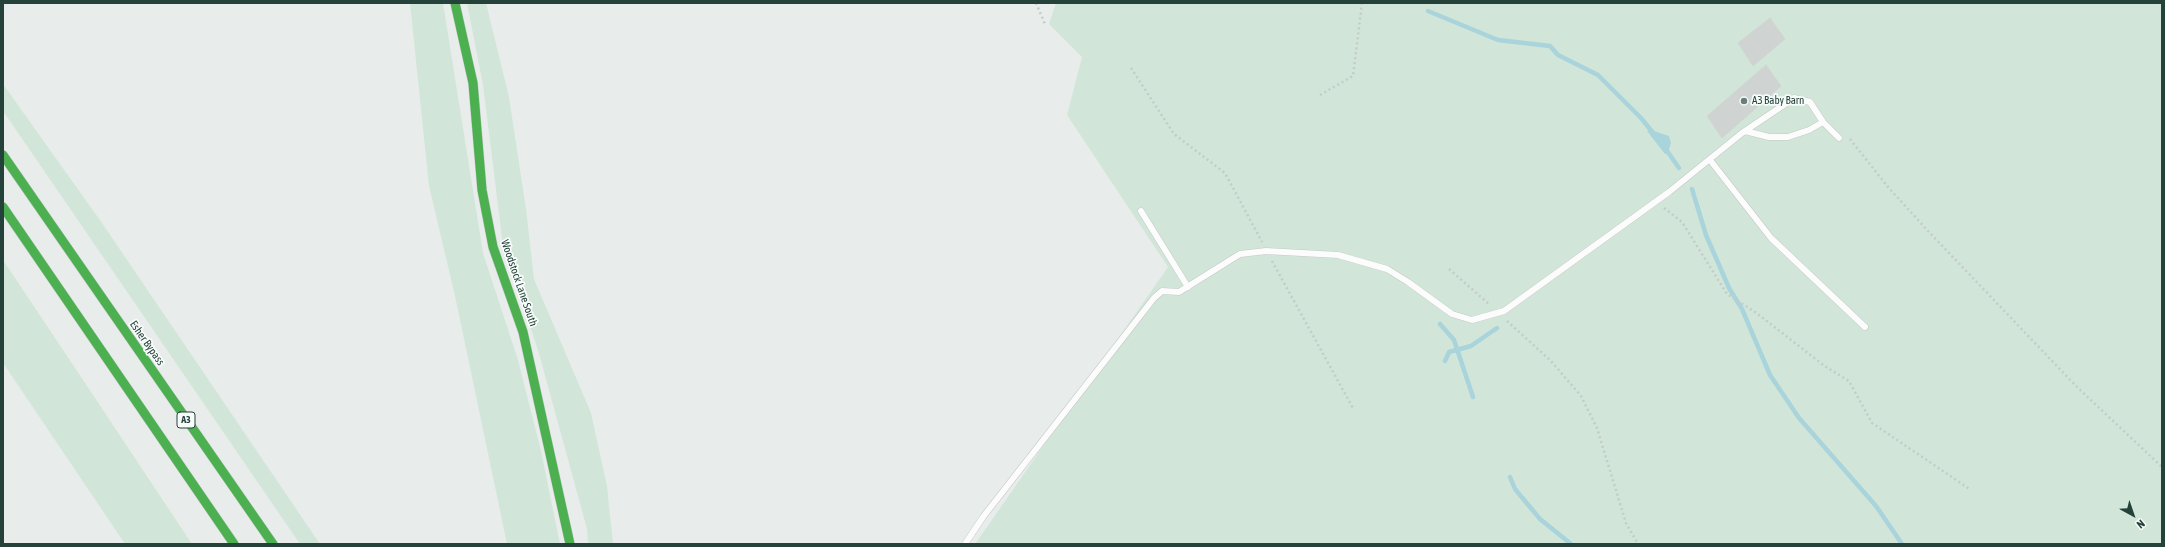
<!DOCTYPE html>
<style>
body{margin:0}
#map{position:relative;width:2165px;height:547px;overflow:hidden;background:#e8edeb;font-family:"Asap Condensed",sans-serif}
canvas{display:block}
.frame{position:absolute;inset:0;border:4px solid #24423a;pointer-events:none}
.north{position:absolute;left:2113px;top:495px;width:40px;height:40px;-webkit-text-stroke:3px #f7fbf9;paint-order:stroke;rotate:140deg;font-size:11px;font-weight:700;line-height:16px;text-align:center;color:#24423a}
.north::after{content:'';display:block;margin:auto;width:14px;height:18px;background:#24423a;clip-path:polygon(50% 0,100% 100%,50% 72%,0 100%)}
</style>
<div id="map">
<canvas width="2165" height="547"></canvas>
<div class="frame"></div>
<div class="north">N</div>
</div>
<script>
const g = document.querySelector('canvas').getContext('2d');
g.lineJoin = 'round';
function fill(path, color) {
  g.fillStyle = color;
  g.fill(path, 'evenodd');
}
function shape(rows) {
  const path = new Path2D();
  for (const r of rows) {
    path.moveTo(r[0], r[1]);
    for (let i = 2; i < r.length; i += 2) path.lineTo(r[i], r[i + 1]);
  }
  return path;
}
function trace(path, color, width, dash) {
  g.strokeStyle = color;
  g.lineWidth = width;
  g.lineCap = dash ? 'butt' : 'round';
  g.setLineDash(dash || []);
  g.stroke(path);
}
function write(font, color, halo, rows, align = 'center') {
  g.font = font + ' "Asap Condensed",sans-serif';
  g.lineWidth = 3.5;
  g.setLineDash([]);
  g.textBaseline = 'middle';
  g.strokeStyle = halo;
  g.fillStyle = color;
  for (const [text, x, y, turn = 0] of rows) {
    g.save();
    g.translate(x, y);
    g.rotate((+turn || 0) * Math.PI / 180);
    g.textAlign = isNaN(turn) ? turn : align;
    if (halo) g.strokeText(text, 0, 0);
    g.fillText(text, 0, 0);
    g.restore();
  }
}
fill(shape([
 [410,3,443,3,483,253,518,360,541,451,560,544,507,544,455,296,429,186],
 [467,3,486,3,509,97,526,209,534,279,591,413,607,486,613,544,588,544,587,529,538,350,503,246,483,85],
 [1056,3,2162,3,2162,544,975,544,1168,267,1067,115,1082,57,1049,24],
 [3,84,102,223,320,544,300,544,3,111],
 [3,260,107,416,192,544,125,544,3,363]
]), '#d1e6d8');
fill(shape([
 [1651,130,1669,136,1671,143,1668,152,1665,154,1647,131]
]), '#a9d4db');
trace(shape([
 [1428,11,1498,40,1550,46,1558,55,1598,75,1641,118,1654,134],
 [1665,148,1679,168],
 [1692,189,1706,235,1729,288,1742,309,1770,375,1799,418,1876,506,1902,544],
 [1440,324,1454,340,1473,397],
 [1445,361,1449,352,1471,346,1497,328],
 [1510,477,1515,489,1540,519,1571,544]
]), '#a9d4db', 4.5);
const building = shape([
 [1770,18,1785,39,1753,66,1738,43,1770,18],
 [1766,65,1781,86,1722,138,1707,116,1766,65]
]);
fill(building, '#cfd4d2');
trace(building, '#d1d6d4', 1);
const lane = shape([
 [1745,131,1769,137,1788,137,1809,130,1823,122],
 [1710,160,1771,238,1865,327],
 [1141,211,1188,287],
 [965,544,983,517,1154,298,1162,291,1179,292,1240,254,1266,251,1338,255,1387,269,1408,282,1452,314,1472,320,1504,311,1669,192,1742,133,1794,98,1810,102,1823,122,1839,138]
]);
const fast = shape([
 [455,3,473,83,482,190,493,247,523,332,570,544],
 [3,155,273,544],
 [3,207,234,544]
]);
trace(lane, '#c5cac8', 7);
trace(fast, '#c3cbc8', 10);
trace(shape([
 [1036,3,1045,24],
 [1131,68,1174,134,1225,173,1262,242],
 [1320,95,1353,76,1362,3],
 [1850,139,1888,187,1928,231,2076,386,2162,467],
 [1664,208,1682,222,1727,294,1755,312,1826,367,1849,381,1872,423,1971,490],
 [1272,261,1354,410],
 [1449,269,1490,305],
 [1507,321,1551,361,1581,396,1597,428,1626,523,1638,544]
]), '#c3ccca', 2.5, [2, 3]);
trace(lane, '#fcfcfc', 6);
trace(fast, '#4caf50', 9);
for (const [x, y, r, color] of [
 [1744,101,4,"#697e78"]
]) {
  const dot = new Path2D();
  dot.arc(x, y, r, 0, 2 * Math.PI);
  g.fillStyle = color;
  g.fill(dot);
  trace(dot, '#f7fbf9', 1.5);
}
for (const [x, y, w] of [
 [186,420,18]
]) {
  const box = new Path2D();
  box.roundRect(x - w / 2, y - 8, w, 16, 3);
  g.fillStyle = '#f7fbf9';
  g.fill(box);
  trace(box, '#24423a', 1);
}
write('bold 10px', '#24423a', null, [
 ["A3",186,420]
]);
write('11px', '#24423a', '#f7fbf9', [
 ["A3 Baby Barn",1752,101]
], 'left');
write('11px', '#24423a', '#f7fbf9', [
 ["Woodstock Lane South",519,283,71],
 ["Esher Bypass",147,343,55]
]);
</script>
